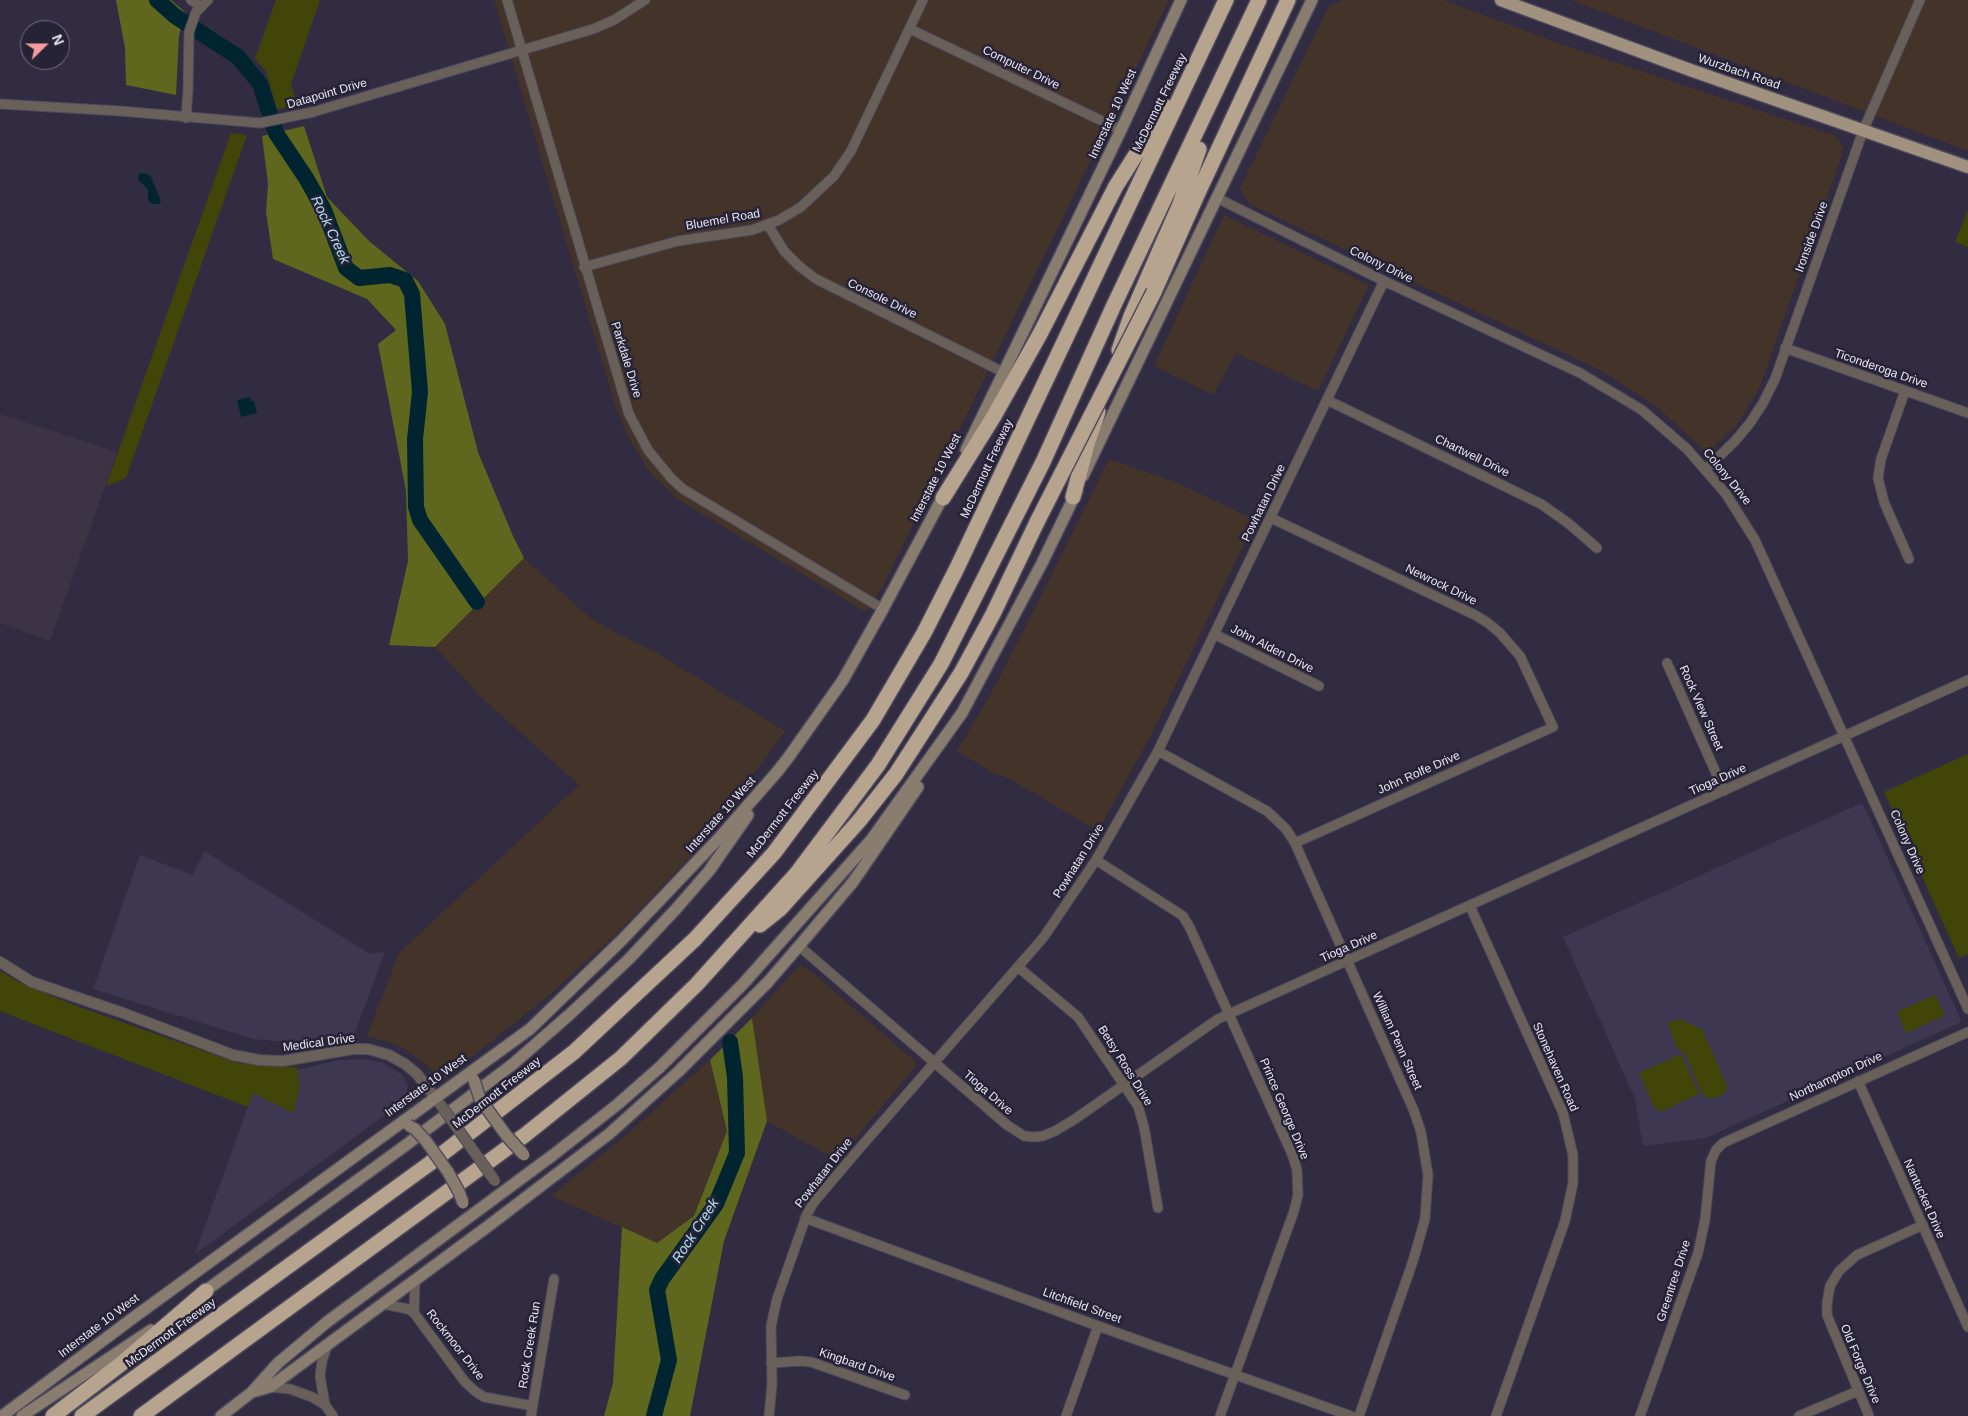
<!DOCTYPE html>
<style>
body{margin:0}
#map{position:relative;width:1968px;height:1416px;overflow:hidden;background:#312c41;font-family:Arial,sans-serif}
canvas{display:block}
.north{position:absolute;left:20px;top:20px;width:50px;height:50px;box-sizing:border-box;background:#272336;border:1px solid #747182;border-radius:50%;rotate:68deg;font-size:14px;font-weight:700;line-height:20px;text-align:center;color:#e8e5f3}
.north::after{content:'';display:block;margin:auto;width:18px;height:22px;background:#f59b9d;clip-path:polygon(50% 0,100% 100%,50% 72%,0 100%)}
</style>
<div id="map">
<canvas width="1968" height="1416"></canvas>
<div class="north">N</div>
</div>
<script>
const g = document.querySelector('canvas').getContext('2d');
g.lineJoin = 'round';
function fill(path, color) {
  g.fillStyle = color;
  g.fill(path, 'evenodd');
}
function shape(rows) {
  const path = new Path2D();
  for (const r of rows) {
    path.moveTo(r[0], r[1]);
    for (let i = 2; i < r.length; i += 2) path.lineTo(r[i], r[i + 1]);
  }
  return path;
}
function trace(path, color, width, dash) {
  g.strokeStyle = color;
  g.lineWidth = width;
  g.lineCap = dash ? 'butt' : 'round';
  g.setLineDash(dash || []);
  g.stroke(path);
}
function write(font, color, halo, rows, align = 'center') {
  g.font = font + ' Arial,sans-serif';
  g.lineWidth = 5;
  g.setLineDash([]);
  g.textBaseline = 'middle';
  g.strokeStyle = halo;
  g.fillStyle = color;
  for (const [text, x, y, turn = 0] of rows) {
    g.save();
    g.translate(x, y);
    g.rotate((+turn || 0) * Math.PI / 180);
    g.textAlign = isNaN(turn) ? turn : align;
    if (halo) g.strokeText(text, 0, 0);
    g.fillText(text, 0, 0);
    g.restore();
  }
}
fill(shape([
 [494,0,1169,0,883,586,866,612,677,499,650,473,628,437,615,405],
 [1344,0,1444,0,1561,44,1835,136,1838,139,1843,147,1842,155,1759,389,1736,426,1709,451,1705,451,1656,406,1598,369,1249,204,1240,188,1329,6],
 [1571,0,1968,0,1968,151],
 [1224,215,1369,285,1318,391,1236,353,1213,395,1154,366],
 [1109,459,1175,482,1256,520,1151,735,1098,831,1010,779,993,773,957,751,993,690,1035,608],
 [524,558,589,617,620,635,655,652,785,731,699,848,614,936,546,998,446,1077,436,1076,425,1063,403,1048,389,1042,367,1036,399,953,579,785,483,699,435,647],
 [801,966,807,968,916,1062,916,1066,837,1160,767,1121,752,1018,797,968],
 [710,1060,727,1131,694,1216,657,1243,551,1196,625,1136]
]), '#443329');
fill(shape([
 [0,414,117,452,50,641,0,623]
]), '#3c3444');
fill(shape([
 [1859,804,1864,806,1961,1020,1959,1023,1706,1138,1643,1146,1635,1099,1563,937],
 [204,851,370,954,385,952,354,1035,301,1043,253,1039,93,989,140,855,193,875],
 [364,1059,383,1063,400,1073,408,1084,407,1094,403,1102,195,1254,259,1076,288,1072,339,1060]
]), '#3d3752');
fill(shape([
 [276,0,320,0,291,84,297,106,277,109,266,71,255,59],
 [231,133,247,135,126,478,106,486],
 [1968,210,1968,247,1955,242],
 [1968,754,1968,954,1959,958,1884,792],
 [0,971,23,984,76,1006,238,1063,263,1066,297,1067,300,1086,293,1113,253,1093,248,1107,0,1011],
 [1935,995,1945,1015,1906,1033,1897,1012],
 [1679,1019,1702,1029,1727,1086,1726,1091,1722,1095,1710,1099,1702,1094,1686,1055,1677,1048,1668,1025,1668,1023],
 [1681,1054,1699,1094,1662,1111,1655,1109,1639,1073]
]), '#414608');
fill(shape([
 [116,0,171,0,185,12,179,36,176,95,126,85,125,48],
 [304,126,327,197,369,241,418,281,445,324,478,452,513,536,524,558,435,647,389,645,408,561,406,491,378,344,396,330,367,299,273,259,266,212,268,184,262,136],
 [752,1018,767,1121,724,1241,690,1416,604,1416,613,1383,622,1227,657,1243,694,1216,727,1131,710,1060]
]), '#5f661e');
fill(shape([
 [141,173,150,175,161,201,159,204,152,204,148,200,148,189,138,180,139,174],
 [249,397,251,401,254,401,257,413,241,417,237,400]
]), '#002530');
trace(shape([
 [157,0,175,16,238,57,260,84,276,133,306,178,324,210,346,268,359,278,390,275,405,280,412,294,420,392,415,439,416,507,420,520,477,602],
 [654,1416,669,1360,657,1290,662,1279,716,1204,737,1153,735,1077,730,1042]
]), '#002530', 16);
const minor = shape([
 [191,0,200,6],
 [507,0,629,414,648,450,671,478,683,489,883,609],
 [910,29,1121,130],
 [0,104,120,111,260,123,313,112,593,29,614,20,645,0],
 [186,118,188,90,189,32,196,12,208,0],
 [1217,198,1384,281,1580,373,1642,410,1687,449,1726,494,1755,540,1968,1009],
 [768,225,784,251,799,266,816,279,1003,372],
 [584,267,678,241,752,230,779,220,801,207,834,176,851,151,923,0],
 [1785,348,1968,413],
 [1905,391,1881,459,1878,478,1884,502,1909,559],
 [1327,400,1541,504,1568,523,1597,548],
 [1706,469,1735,441,1750,423,1763,403,1775,379,1863,131,1920,0],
 [1271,518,1475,615,1488,623,1500,633,1520,656,1553,727,1295,843],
 [1214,634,1319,686],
 [1667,663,1724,791],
 [1158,751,1267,811,1286,829,1295,843,1414,1111,1421,1132,1428,1175,1425,1219,1413,1261,1359,1416],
 [1096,860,1183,916,1190,928,1292,1154,1297,1170,1298,1195,1294,1211,1220,1416],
 [1470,906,1563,1113,1573,1155,1573,1183,1565,1221,1496,1416],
 [799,946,1007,1125,1024,1136,1035,1137,1043,1136,1055,1131,1075,1119,1218,1019,1968,680],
 [1018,967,1078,1017,1138,1106,1144,1127,1158,1208],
 [1858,1081,1968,1327],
 [805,1218,1098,1326,1351,1416],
 [383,1304,408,1309,414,1313,415,1280],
 [414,1313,465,1382,476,1392,484,1397,533,1406],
 [771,1363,800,1361,811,1362,905,1395],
 [270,1387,290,1389,312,1397,325,1405,333,1416],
 [325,1405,320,1376,322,1361,328,1344],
 [531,1416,554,1279],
 [769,1416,772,1384,771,1326,777,1299,807,1214,814,1202,859,1149,1043,938,1096,860,1158,751,1384,281],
 [1066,1416,1098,1326],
 [1640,1416,1698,1253,1705,1220,1711,1161,1716,1150,1723,1143,1968,1032],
 [1799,1416,1858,1391],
 [1869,1416,1827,1315,1827,1303,1830,1286,1839,1271,1857,1255,1923,1225]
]);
const tertiary = shape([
 [0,962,32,982,123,1013,233,1055,259,1060,283,1061,353,1049,368,1049,389,1055,405,1064,417,1074,443,1108]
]);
const secondary = shape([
 [966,450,1121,130,1181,0],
 [1083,476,1312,0],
 [201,1294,406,1145,513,1064,569,1015,629,959,676,909,709,871,748,815],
 [252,1392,270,1387,491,1224,609,1134,679,1071,768,982,799,946,853,882,918,787],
 [2,1416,137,1315,530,1029,622,940,720,837,777,772,788,758,843,680,883,609,946,491],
 [22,1416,151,1330],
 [221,1416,252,1392,278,1363,327,1322,553,1155,618,1104,660,1067,743,984,871,840,962,713,1042,563,1077,491]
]);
const primary = shape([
 [1501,0,1693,71,1968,167]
]);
const motorway = shape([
 [1154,292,1198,193,1288,0],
 [1119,350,1131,316,1180,204,1199,149],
 [1073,497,1087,444,1098,412],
 [943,498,994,416,1040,334,1116,186,1166,107],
 [760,925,780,909,859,821,896,774,961,673,993,614,1038,520],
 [53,1416,121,1364,206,1291],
 [82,1416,429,1164,574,1052,695,939,774,853,873,720,924,633,957,568,1226,0],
 [141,1416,525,1135,621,1058,697,984,797,873,878,765,941,664,1043,462,1114,305,1259,0]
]);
trace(minor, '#4e4a5d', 11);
trace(tertiary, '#4e4a5d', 12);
trace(secondary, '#4e4a5d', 14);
trace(primary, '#4e4a5d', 15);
trace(motorway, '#4e4a5d', 18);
trace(minor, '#696159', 9);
trace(tertiary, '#696159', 10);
trace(secondary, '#897d6f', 11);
trace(primary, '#a19280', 12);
trace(motorway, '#b7a48f', 15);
const tertiaryBridge = shape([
 [443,1108,495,1181]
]);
const secondaryBridge = shape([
 [474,1080,480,1099,506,1135,524,1155],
 [408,1125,415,1129,426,1141,448,1172,459,1192,463,1203]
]);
const motorwayBridge = shape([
 [1038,520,1154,292]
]);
trace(tertiaryBridge, '#4e4a5d', 12, []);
trace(secondaryBridge, '#4e4a5d', 14, []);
trace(motorwayBridge, '#4e4a5d', 18, []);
trace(tertiaryBridge, '#696159', 10);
trace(secondaryBridge, '#897d6f', 11);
trace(motorwayBridge, '#b7a48f', 15);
write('12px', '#e8e5f3', '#272336', [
 ["Computer Drive",1021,68,26],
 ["Wurzbach Road",1739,72,19],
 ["Datapoint Drive",327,94,-16],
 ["McDermott Freeway",1160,103,-64],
 ["Interstate 10 West",1113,114,-65],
 ["Bluemel Road",723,220,-10],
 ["Ironside Drive",1812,237,-70],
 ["Colony Drive",1381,265,26],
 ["Console Drive",882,299,26],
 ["Parkdale Drive",626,360,73],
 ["Ticonderoga Drive",1881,369,19],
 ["Chartwell Drive",1472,456,26],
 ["McDermott Freeway",987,469,-65],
 ["Colony Drive",1727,477,51],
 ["Interstate 10 West",936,478,-63],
 ["Powhatan Drive",1264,503,-64],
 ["Newrock Drive",1441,585,26],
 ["John Alden Drive",1272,649,27],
 ["Rock View Street",1701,708,66],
 ["John Rolfe Drive",1419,773,-24],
 ["Tioga Drive",1718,780,-24],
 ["McDermott Freeway",783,814,-52],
 ["Interstate 10 West",721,815,-48],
 ["Colony Drive",1907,842,66],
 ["Powhatan Drive",1079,861,-58],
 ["Tioga Drive",1349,947,-24],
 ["William Penn Street",1397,1041,66],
 ["Medical Drive",319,1043,-8],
 ["Betsy Ross Drive",1125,1066,58],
 ["Stonehaven Road",1555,1067,66],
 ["Northampton Drive",1836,1077,-25],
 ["Interstate 10 West",426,1086,-36],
 ["McDermott Freeway",497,1093,-38],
 ["Tioga Drive",988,1093,41],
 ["Prince George Drive",1284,1109,67],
 ["Powhatan Drive",824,1173,-52],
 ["Nantucket Drive",1924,1199,66],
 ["Greentree Drive",1674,1281,-72],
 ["Litchfield Street",1082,1306,20],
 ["Interstate 10 West",99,1326,-37],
 ["McDermott Freeway",171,1333,-36],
 ["Rockmoor Drive",455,1345,52],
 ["Rock Creek Run",530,1345,-81],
 ["Old Forge Drive",1860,1364,67],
 ["Kingbard Drive",857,1365,19]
]);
write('italic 14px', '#ade2f3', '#272336', [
 ["Rock Creek",330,230,65],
 ["Rock Creek",696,1231,-57]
]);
</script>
